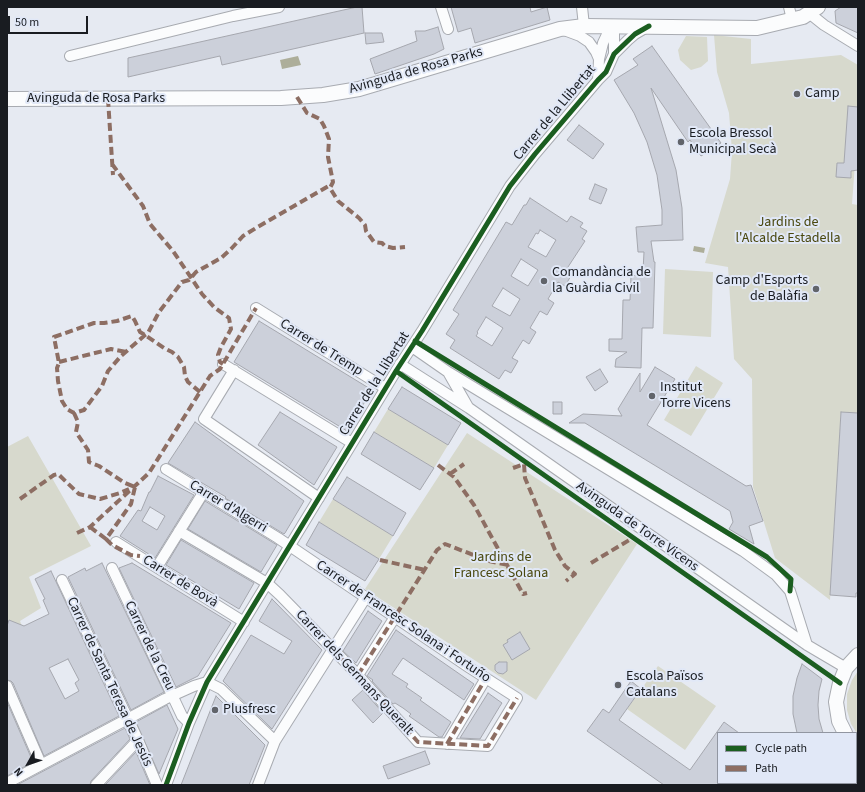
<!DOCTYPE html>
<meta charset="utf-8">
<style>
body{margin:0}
#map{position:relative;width:865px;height:792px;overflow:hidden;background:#e6eaf2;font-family:"Source Sans 3",sans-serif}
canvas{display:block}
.frame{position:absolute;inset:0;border:8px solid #191c21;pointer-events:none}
.legend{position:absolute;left:717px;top:732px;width:140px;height:52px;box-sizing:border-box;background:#e1e8f7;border:1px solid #9196a1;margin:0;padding:5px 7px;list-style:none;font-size:12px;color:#191c21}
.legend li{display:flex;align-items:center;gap:8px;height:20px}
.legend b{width:20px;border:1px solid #9196a1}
.north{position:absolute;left:8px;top:744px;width:40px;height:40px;-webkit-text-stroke:3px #e1e8f7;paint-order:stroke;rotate:230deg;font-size:11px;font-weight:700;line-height:16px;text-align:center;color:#191c21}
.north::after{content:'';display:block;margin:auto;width:14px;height:18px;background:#191c21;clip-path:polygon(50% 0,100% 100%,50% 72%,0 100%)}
.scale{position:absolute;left:8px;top:16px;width:80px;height:18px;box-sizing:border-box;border:2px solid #191c21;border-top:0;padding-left:5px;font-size:12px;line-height:14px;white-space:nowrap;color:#191c21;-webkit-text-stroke:3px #e1e8f7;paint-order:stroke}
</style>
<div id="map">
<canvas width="865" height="792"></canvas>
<div class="frame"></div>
<ul class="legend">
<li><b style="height:5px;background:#1b5e20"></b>Cycle path</li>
<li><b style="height:5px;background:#8d6e63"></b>Path</li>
</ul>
<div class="north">N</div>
<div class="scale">50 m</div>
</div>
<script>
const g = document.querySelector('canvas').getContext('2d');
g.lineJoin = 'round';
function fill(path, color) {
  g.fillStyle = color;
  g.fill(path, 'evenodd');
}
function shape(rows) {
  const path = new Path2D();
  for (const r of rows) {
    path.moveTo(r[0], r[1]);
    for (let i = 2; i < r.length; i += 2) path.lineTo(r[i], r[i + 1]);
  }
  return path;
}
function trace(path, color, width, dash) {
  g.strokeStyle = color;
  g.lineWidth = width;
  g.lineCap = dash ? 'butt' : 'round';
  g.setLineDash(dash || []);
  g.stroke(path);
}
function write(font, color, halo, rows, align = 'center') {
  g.font = font + ' "Source Sans 3",sans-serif';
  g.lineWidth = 4;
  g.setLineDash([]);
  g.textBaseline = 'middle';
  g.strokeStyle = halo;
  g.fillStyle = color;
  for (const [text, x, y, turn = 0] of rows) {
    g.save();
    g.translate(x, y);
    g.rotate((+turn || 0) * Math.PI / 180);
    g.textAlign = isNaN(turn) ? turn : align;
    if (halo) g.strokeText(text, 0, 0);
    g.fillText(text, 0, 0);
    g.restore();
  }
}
fill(shape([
 [714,35,751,39,751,64,841,55,858,65,858,123,852,204,858,205,858,413,841,413,830,600,775,558,753,487,752,379,734,359,728,267,705,263,730,179,732,151,729,113,717,72],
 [686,36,707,37,708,61,701,67,691,70,680,60,678,50],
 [665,269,713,272,711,337,663,334],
 [696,366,723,383,691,436,664,420],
 [388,409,448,445,434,468,374,432],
 [467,433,637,544,536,700,365,589],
 [28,436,91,546,29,577,41,608,20,621,25,634,7,642,7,447],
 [333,499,393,536,379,559,319,522],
 [658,666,716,706,685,750,627,709],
 [858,671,858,735,851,724,847,710,847,694,852,680],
 [721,783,777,783,775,785,719,785]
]), '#d7d9cd');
fill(shape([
 [298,56,301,65,282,69,280,60],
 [694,246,705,248,704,253,693,251]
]), '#adae9a');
const building = shape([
 [357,7,362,7,364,33,222,65,220,56,128,77,128,58,357,7],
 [451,7,530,7,531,12,547,7,550,20,475,43,471,28,458,32,451,7],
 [841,7,858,7,858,33,836,23,835,11,841,7],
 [438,27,444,49,434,54,375,74,370,59,417,41,415,31,425,31,438,27],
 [365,33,382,33,384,42,366,44,365,33],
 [652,46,721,143,701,156,690,140,688,142,651,88,676,170,682,208,683,240,651,241,654,262,655,262,653,328,642,328,641,368,615,367,616,359,627,352,609,351,609,339,622,339,623,300,630,300,631,275,638,276,638,271,643,271,644,252,638,252,636,227,662,225,662,210,657,175,647,142,634,113,614,80,638,65,633,59,652,46],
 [848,106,858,107,858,170,851,171,851,178,836,177,837,163,844,163,848,106],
 [579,125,604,144,593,159,567,140,579,125],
 [595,184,607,189,601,204,589,199,595,184],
 [530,198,567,222,571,216,583,223,580,227,587,231,582,239,585,241,566,270,572,274,565,286,558,282,548,299,554,303,547,315,540,311,530,328,536,332,529,344,523,340,512,358,518,361,511,373,505,370,499,379,450,348,455,340,446,334,459,314,453,310,506,222,512,225,524,205,526,205,530,198],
 [540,230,556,240,546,257,528,247,536,233,538,234,540,230],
 [521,259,538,270,528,286,511,276,521,259],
 [503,288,520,299,510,316,492,306,503,288],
 [486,317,503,328,492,346,476,336,478,333,477,332,486,317],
 [259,321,372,390,347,431,234,362,259,321],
 [655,367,675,379,647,425,746,486,751,485,763,521,749,526,754,544,729,529,733,522,730,511,585,423,569,423,583,414,622,416,618,409,640,373,640,392,655,367],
 [600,369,608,382,595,391,586,377,600,369],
 [402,387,461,423,448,445,388,409,402,387],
 [553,402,562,402,562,414,553,414,553,402],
 [280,412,337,447,314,485,258,445,280,412],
 [841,412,858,413,858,593,856,593,856,597,830,595,841,412],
 [195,422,304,501,285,533,284,534,225,498,226,497,168,463,195,422],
 [374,432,434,468,420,490,361,454,374,432],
 [158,476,194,495,155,558,120,536,138,510,141,511,149,492,150,492,158,476],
 [150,507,165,516,157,530,142,521,150,507],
 [347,477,406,513,393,536,333,499,347,477],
 [205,501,277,545,261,572,188,529,205,501],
 [319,522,379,559,365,581,306,545,319,522],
 [181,540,254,583,239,609,166,565,181,540],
 [102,563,164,692,131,710,68,577,85,568,86,571,102,563],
 [132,563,231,623,198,676,176,687,119,568,132,563],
 [51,571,119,716,44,756,13,683,11,681,7,680,7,626,9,620,24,626,49,614,43,600,45,599,35,579,51,571],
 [68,659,79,680,75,683,79,691,65,699,49,668,68,659],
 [272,599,322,650,272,729,223,681,251,635,284,654,292,641,259,621,272,599],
 [368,611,382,621,356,663,343,651,368,611],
 [396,630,474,684,464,700,403,658,392,674,408,684,406,687,422,698,420,700,451,722,442,737,439,737,409,716,411,714,403,708,395,703,393,704,372,681,373,680,367,676,396,630],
 [520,632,530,649,512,660,503,645,508,642,507,640,520,632],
 [499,662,507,662,507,671,503,674,498,673,495,670,495,665,499,662],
 [802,664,822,679,819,691,818,705,819,719,823,733,797,733,793,714,793,696,797,678,802,664],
 [631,681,641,689,619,720,690,770,724,722,739,733,718,733,718,785,664,785,587,731,603,709,609,713,631,681],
 [363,690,383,713,373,723,352,700,363,690],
 [488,693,502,703,500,706,480,739,460,738,488,693],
 [216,696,265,745,249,785,181,785,216,696],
 [7,702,33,762,7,776,7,702],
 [167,705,178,729,159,774,136,722,167,705],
 [125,728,130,739,91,781,90,785,17,785,125,728],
 [425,751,430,764,388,779,383,766,425,751],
 [136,752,150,785,105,785,136,752]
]);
fill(building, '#ccd0da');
trace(building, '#a5a7ae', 1);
const street = shape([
 [441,7,448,29],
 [582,7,584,26],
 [789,7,792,20],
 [809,13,824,25,858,46],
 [611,26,614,33,614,54],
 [564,30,580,36,589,42,596,52,599,59],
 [70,56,233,16,279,7],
 [598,80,599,59,603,43,611,26],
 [256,308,385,388],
 [412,347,448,372,468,407],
 [223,364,352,443],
 [400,364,469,408,807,645,846,668],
 [234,370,204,419,319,498],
 [448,372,743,551,776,575,790,591,807,645],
 [166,469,278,538,470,668,517,698,488,746,418,742,358,675,280,595,267,583,179,531],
 [116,542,244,622],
 [157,567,203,493],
 [112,568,182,716,189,723],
 [62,580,138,740,157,785],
 [358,675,395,617],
 [7,686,41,764],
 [447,744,486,678],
 [856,775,858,773],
 [7,783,165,699,194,686,207,682,221,689,275,741],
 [823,783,825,785],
 [96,785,138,740],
 [166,785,189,723,207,682,396,371,422,331,510,186,535,154,598,80,606,72,614,54,628,40,635,34,647,27],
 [258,785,275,741,366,597],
 [805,785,807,783],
 [846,785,848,783]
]);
const secondary = shape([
 [7,99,281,98,323,95,359,89,560,29,584,26,757,28,803,17,818,7],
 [845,733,839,721,836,702,840,683,846,668,858,655],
 [856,747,858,750]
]);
trace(street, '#a8abb1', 12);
trace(secondary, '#a8abb1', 16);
trace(street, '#fbfcfd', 10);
trace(secondary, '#fbfcfd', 14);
trace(shape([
 [297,97,307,113,320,119,324,126,329,139,328,157,333,182,330,188,338,201,359,218,365,225,366,231,374,242,382,243,385,246,393,248,405,247],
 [108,99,113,175],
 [112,164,143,206,150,224,173,251,202,294,214,307,229,318,231,329,221,347,218,355,220,362,223,364],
 [59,362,111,349,126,352],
 [200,392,188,382,185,376,184,367,178,357,172,352,164,348,145,335,140,332,135,321,132,316,117,321,104,323,94,323,54,337,59,363,57,368,58,381,62,401,67,409,74,413,84,410,102,386,108,371,121,356,145,335,148,333,159,312,182,282,189,280,196,272,221,258,231,249,243,236,256,228,332,184],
 [74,413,78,422,76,432,88,450,89,462,99,466,125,483,135,487],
 [438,465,454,477,474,505,523,594,527,593],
 [513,468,524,464,525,478,555,550,565,566,575,574,566,581],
 [450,474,464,464],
 [20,499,54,475,58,474,79,494,100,499,120,493,129,489],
 [90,527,106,539,131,504,135,487],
 [77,533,90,527,149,473,210,376,220,369,256,308],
 [106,539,112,545,131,555,140,556],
 [380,560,425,570],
 [591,563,631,539],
 [332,649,358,675,418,742,488,746,517,698],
 [358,675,437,550,445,544,489,561,508,565],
 [447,744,486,678]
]), '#8d6e63', 4, [8, 4]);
trace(shape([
 [415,341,767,557,791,579,790,591],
 [396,371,840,683],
 [166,785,189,723,207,682,396,371,422,331,510,186,535,154,598,80,606,72,614,54,635,34,649,26]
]), '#1b5e20', 5);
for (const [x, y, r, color] of [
 [797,94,4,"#61646a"],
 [681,142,4,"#61646a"],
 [544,281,4,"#61646a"],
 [816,289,4,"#61646a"],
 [652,396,4,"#61646a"],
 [618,685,4,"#61646a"],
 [215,710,4,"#61646a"]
]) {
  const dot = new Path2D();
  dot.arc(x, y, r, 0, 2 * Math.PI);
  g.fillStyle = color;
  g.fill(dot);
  trace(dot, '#e1e8f7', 1.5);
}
write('14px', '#191c21', '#e1e8f7', [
 ["Avinguda de Rosa Parks",416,71,-16],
 ["Avinguda de Rosa Parks",96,99],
 ["Carrer de la Llibertat",555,113,-50],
 ["Carrer de Tremp",321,348,32],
 ["Carrer de la Llibertat",375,384,-58],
 ["Carrer d'Algerri",228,507,31],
 ["Avinguda de Torre Vicens",637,527,35],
 ["Carrer de Bovà",180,582,32],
 ["Carrer de Francesc Solana i Fortuño",403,622,34],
 ["Carrer de la Creu",149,646,64],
 ["Carrer dels Germans Queralt",354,673,47],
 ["Carrer de Santa Teresa de Jesús",109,682,65]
]);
write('14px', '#191c21', '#e1e8f7', [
 ["Camp",805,94],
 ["Escola Bressol",689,134],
 ["Municipal Secà",689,150],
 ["Comandància de",552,273],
 ["la Guàrdia Civil",552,289],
 ["Camp d'Esports",808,281,"right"],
 ["de Balàfia",808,297,"right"],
 ["Institut",660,388],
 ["Torre Vicens",660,404],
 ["Escola Països",626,677],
 ["Catalans",626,693],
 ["Plusfresc",223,710]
], 'left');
write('14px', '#49470d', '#e1e8f7', [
 ["Jardins de",788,223],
 ["l'Alcalde Estadella",788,239],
 ["Jardins de",501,558],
 ["Francesc Solana",501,574]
]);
</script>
